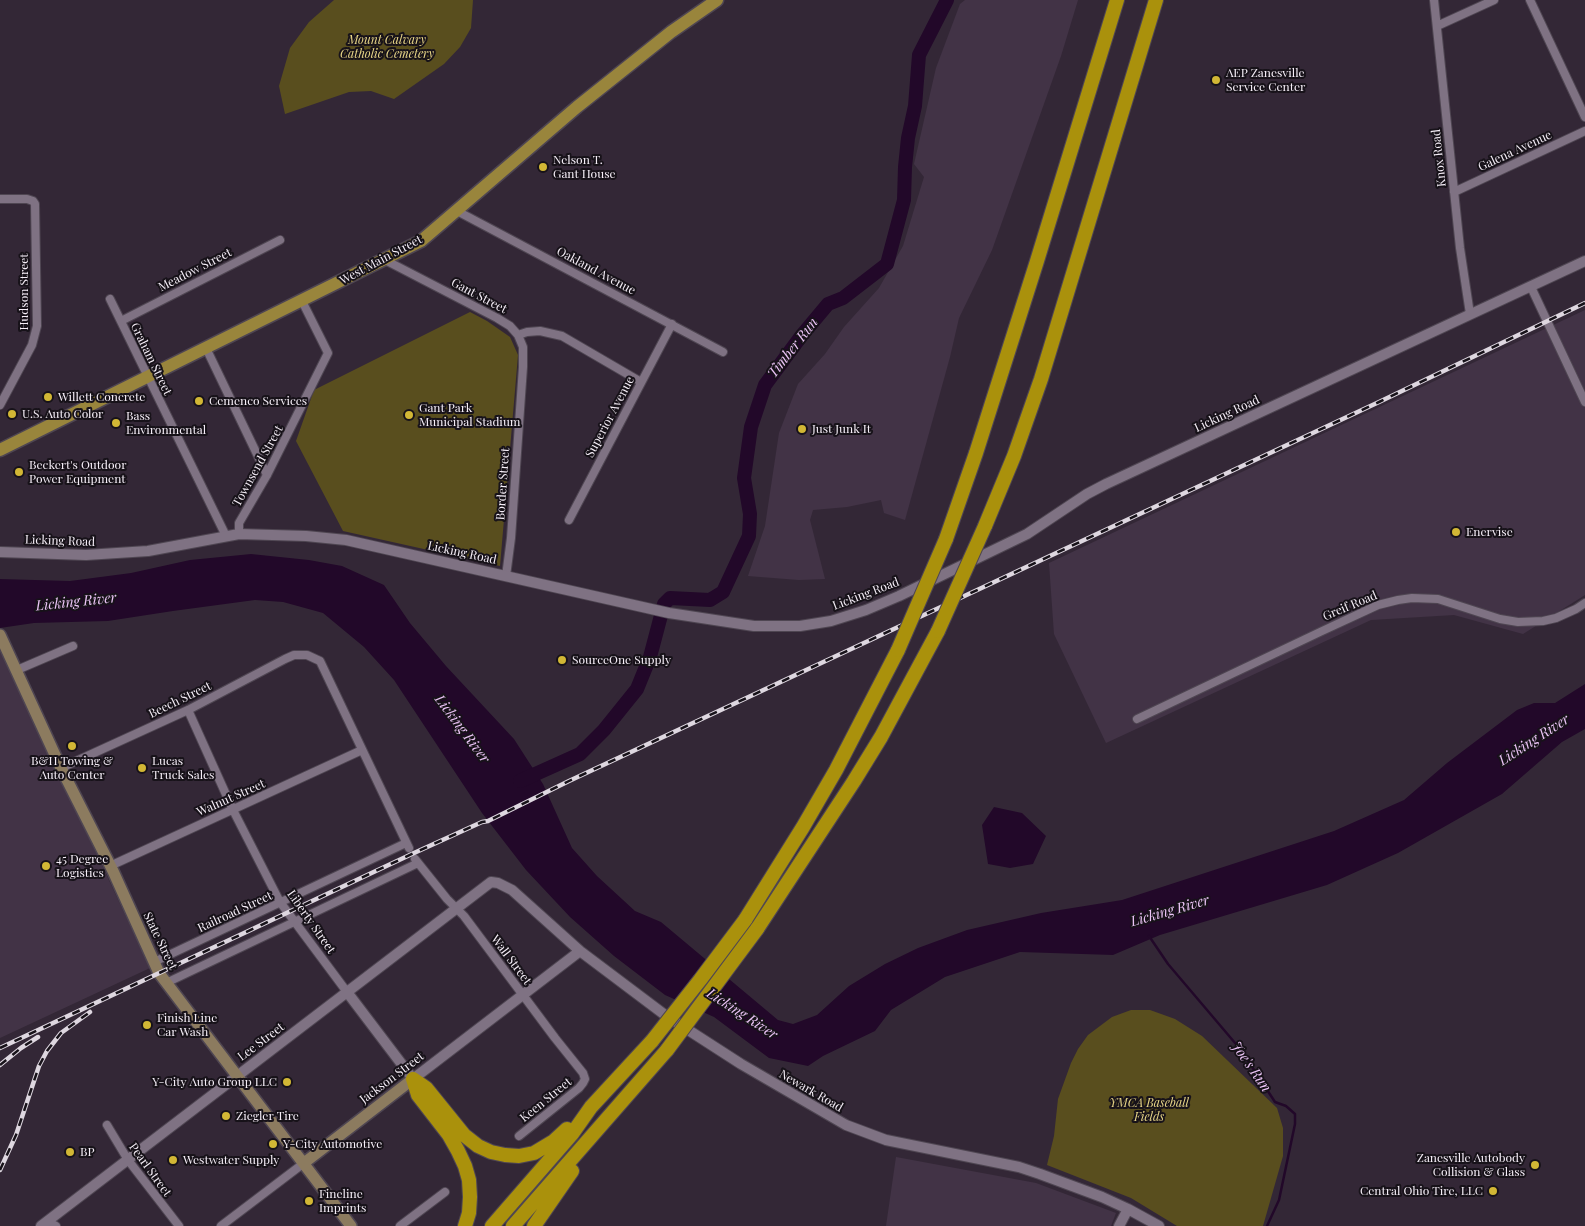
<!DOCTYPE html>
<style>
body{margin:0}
canvas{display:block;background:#332736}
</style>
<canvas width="1585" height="1226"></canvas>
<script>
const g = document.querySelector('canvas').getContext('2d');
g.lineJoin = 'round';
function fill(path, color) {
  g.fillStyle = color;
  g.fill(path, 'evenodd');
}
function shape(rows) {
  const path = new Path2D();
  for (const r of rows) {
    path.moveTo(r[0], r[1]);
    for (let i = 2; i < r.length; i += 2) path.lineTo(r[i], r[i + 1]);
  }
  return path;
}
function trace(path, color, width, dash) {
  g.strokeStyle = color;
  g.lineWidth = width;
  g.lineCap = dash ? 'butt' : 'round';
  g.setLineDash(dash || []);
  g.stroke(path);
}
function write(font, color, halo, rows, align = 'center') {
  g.font = font + ' "Playfair Display",serif';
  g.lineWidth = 4;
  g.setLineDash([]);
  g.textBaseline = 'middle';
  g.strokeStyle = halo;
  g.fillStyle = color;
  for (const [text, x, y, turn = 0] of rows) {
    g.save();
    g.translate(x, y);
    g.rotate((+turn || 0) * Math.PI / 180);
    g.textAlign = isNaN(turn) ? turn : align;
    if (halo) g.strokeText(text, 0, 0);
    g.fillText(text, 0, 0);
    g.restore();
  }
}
fill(shape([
 [965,0,1078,0,1061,56,992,250,959,318,950,357,905,520,884,513,881,500,847,507,813,510,810,520,825,579,799,580,748,576,765,526,779,433,798,384,825,354,844,327,879,288,903,246,924,177,914,164,936,68,960,4],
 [1585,310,1585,595,1523,634,1454,615,1371,620,1106,743,1054,634,1049,563],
 [0,647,150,968,0,1038],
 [896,1157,1036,1183,1116,1213,1111,1226,886,1226]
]), '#423346');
fill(shape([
 [334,0,473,0,471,28,460,47,444,64,394,99,371,91,349,92,285,114,279,86,290,48,309,22],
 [470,312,487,321,510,337,518,355,500,566,343,531,296,441,314,390],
 [1131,1010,1150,1010,1175,1019,1202,1036,1277,1108,1283,1128,1283,1156,1263,1226,1177,1226,1131,1198,1047,1165,1054,1136,1058,1099,1071,1063,1078,1049,1088,1035,1112,1017]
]), '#594e1e');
fill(shape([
 [251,554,309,560,342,566,384,585,410,623,446,666,514,739,543,784,572,848,597,876,635,911,661,922,778,1020,793,1024,817,1015,849,986,885,964,918,948,967,930,1041,913,1122,900,1334,831,1404,800,1447,763,1517,710,1534,703,1555,703,1585,684,1585,729,1562,742,1502,794,1398,853,1327,885,1160,935,1113,955,1020,952,945,977,891,1010,875,1031,823,1056,808,1066,769,1058,714,1017,665,995,614,956,570,917,526,870,482,813,394,680,364,647,323,613,283,602,255,600,173,611,108,621,34,623,0,628,0,579,70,581,131,573,190,560],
 [994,807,1022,813,1046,836,1033,864,1010,868,988,864,982,825]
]), '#220829');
trace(shape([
 [1149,936,1168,964,1241,1050,1275,1102,1286,1106,1295,1114,1295,1124,1279,1200,1267,1226]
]), '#220829', 2.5);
trace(shape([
 [520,781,580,754,604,730,637,689,650,657,664,604,670,598,710,600,723,592,749,536,750,514,744,478,751,427,765,385,802,335,828,304,843,298,887,264,904,200,905,167,908,138,915,106,919,55,947,0]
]), '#220829', 14);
const minor = shape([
 [1434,0,1460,248,1470,314],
 [1530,0,1585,117],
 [1437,26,1494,0],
 [1454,192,1585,131],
 [0,199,27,199,33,201,35,204,37,326,32,345,0,405],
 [457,211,723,352],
 [385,260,497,318,510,326,518,335,527,332,540,331,562,336,641,382],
 [1531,287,1585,402],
 [110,299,226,536],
 [121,321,280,240],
 [206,348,267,475],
 [569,520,672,324],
 [239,534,239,523,267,475,328,353,302,301],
 [506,576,511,538,523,367,523,347,518,335],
 [17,670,73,646],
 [188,710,233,810,280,902,347,992],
 [1137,719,1320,632,1378,605,1398,600,1412,598,1438,599,1500,619,1518,622,1543,621,1556,618,1576,609,1585,603],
 [61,768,188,710,285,659,294,655,307,655,320,661,409,848],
 [415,859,447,899,464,916,555,1038,583,1073,585,1079,583,1083,579,1088,519,1136],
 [110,866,362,750],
 [154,962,406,843],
 [166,983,418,863],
 [107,1125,128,1160,179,1226],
 [47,1221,56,1226],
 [221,1226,304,1163],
 [400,1226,445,1192]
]);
const tertiary = shape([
 [0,552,86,555,148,551,239,534,306,536,346,540,669,613,754,626,800,626,831,621,866,610,899,596,1027,534,1087,494,1106,484,1585,261],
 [347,992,413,1079,580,951],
 [41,1226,491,882,498,883,512,890,580,951,665,1015,741,1064,846,1125,886,1140,1019,1167,1040,1174,1102,1197,1128,1209,1159,1226],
 [1119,1226,1128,1209]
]);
const secondary = shape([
 [0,635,61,768,113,871,159,973,351,1226],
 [304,1163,413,1079]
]);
const primary = shape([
 [0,450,421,241,577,107,671,32,717,0]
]);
const motorway = shape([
 [985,526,1014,456,1041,379,1156,0],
 [946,539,976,453,1037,261,1117,0],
 [745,920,803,827,836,770,898,650],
 [757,929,854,781,881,737,938,631],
 [413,1079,426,1088,464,1135,478,1146,491,1152,505,1155,519,1156,534,1153,554,1141,567,1129],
 [413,1079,418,1095,449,1135,458,1151,465,1166,469,1180,470,1197,469,1213,465,1226],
 [492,1226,572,1134,591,1107,652,1041],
 [513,1226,667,1050],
 [534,1226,572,1171]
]);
trace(minor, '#4f4652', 10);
trace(tertiary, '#4f4652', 12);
trace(secondary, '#4f4652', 14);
trace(primary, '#4f4652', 15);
trace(motorway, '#4f4652', 16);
trace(minor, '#7f7283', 8);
trace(tertiary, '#7f7283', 10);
trace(secondary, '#8c7b5f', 11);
trace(primary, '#99853c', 12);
trace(motorway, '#aa910c', 14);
const rail = shape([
 [0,1048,414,853,482,822,488,821,569,781,1379,402,1585,303],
 [0,1065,21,1048,38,1037],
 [0,1170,16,1135,39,1066,47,1051,61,1033,90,1012]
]);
trace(rail, '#ded7e0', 4.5);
trace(rail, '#171219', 2.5, [8]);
const motorwayBridge = shape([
 [938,631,985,526],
 [898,650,946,539],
 [652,1041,700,980,745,920],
 [667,1050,757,929]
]);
trace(motorwayBridge, '#4f4652', 16, []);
trace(motorwayBridge, '#aa910c', 14);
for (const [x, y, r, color] of [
 [1216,80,5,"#d2b735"],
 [543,167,5,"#d2b735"],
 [48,397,5,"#d2b735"],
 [199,401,5,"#d2b735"],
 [12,414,5,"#d2b735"],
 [409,415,5,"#d2b735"],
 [116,423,5,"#d2b735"],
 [802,429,5,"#d2b735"],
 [19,472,5,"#d2b735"],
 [1456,532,5,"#d2b735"],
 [562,660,5,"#d2b735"],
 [72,746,5,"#d2b735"],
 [142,768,5,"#d2b735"],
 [46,866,5,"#d2b735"],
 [147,1025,5,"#d2b735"],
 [287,1082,5,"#d2b735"],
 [226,1116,5,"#d2b735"],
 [273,1144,5,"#d2b735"],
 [70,1152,5,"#d2b735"],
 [173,1160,5,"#d2b735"],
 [1535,1165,5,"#d2b735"],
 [1493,1191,5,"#d2b735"],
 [309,1201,5,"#d2b735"]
]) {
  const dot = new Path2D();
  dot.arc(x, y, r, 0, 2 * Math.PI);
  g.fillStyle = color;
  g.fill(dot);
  trace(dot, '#171219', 2);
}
write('italic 12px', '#e9d788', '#171219', [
 ["Mount Calvary",387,40],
 ["Catholic Cemetery",387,54],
 ["YMCA Baseball",1149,1103],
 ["Fields",1149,1117]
]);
write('12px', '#f6eff8', '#171219', [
 ["AEP Zanesville",1226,73],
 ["Service Center",1226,87],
 ["Nelson T.",553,160],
 ["Gant House",553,174],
 ["Willett Concrete",58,397],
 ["Cemenco Services",209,401],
 ["Gant Park",419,408],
 ["Municipal Stadium",419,422],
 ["U.S. Auto Color",22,414],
 ["Bass",126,416],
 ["Environmental",126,430],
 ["Just Junk It",812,429],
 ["Beckert's Outdoor",29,465],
 ["Power Equipment",29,479],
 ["Enervise",1466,532],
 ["SourceOne Supply",572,660],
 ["B&H Towing &",72,761,"center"],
 ["Auto Center",72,775,"center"],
 ["Lucas",152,761],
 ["Truck Sales",152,775],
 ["45 Degree",56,859],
 ["Logistics",56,873],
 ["Finish Line",157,1018],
 ["Car Wash",157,1032],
 ["Y-City Auto Group LLC",277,1082,"right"],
 ["Ziegler Tire",236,1116],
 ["Y-City Automotive",283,1144],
 ["BP",80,1152],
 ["Zanesville Autobody",1525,1158,"right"],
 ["Collision & Glass",1525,1172,"right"],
 ["Westwater Supply",183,1160],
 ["Central Ohio Tire, LLC",1483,1191,"right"],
 ["Fineline",319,1194],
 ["Imprints",319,1208]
], 'left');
write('12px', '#f6eff8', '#171219', [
 ["Galena Avenue",1515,151,-25],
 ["Knox Road",1439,158,-96],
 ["West Main Street",381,260,-28],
 ["Meadow Street",195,270,-27],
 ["Oakland Avenue",596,271,28],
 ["Hudson Street",24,292,-90],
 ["Gant Street",479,296,28],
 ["Graham Street",151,359,64],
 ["Licking Road",1227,414,-25],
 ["Superior Avenue",610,417,-62],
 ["Townsend Street",258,466,-61],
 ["Border Street",503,484,-86],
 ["Licking Road",60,541,2],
 ["Licking Road",462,553,12],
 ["Licking Road",866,594,-21],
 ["Greif Road",1350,606,-23],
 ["Beech Street",180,700,-26],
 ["Walnut Street",231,798,-24],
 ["Railroad Street",235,912,-25],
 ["Liberty Street",311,922,55],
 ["State Street",160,941,64],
 ["Wall Street",511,960,53],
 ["Lee Street",261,1042,-37],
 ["Jackson Street",392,1078,-37],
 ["Newark Road",811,1091,30],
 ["Keen Street",546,1100,-39],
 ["Pearl Street",150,1170,54]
]);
write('italic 14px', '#ecc5f7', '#171219', [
 ["Timber Run",793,348,-52],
 ["Licking River",76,602,-6],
 ["Licking River",462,729,53],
 ["Licking River",1534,740,-33],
 ["Licking River",1170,911,-16],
 ["Licking River",742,1014,33],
 ["Joe's Run",1251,1067,55]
]);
</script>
